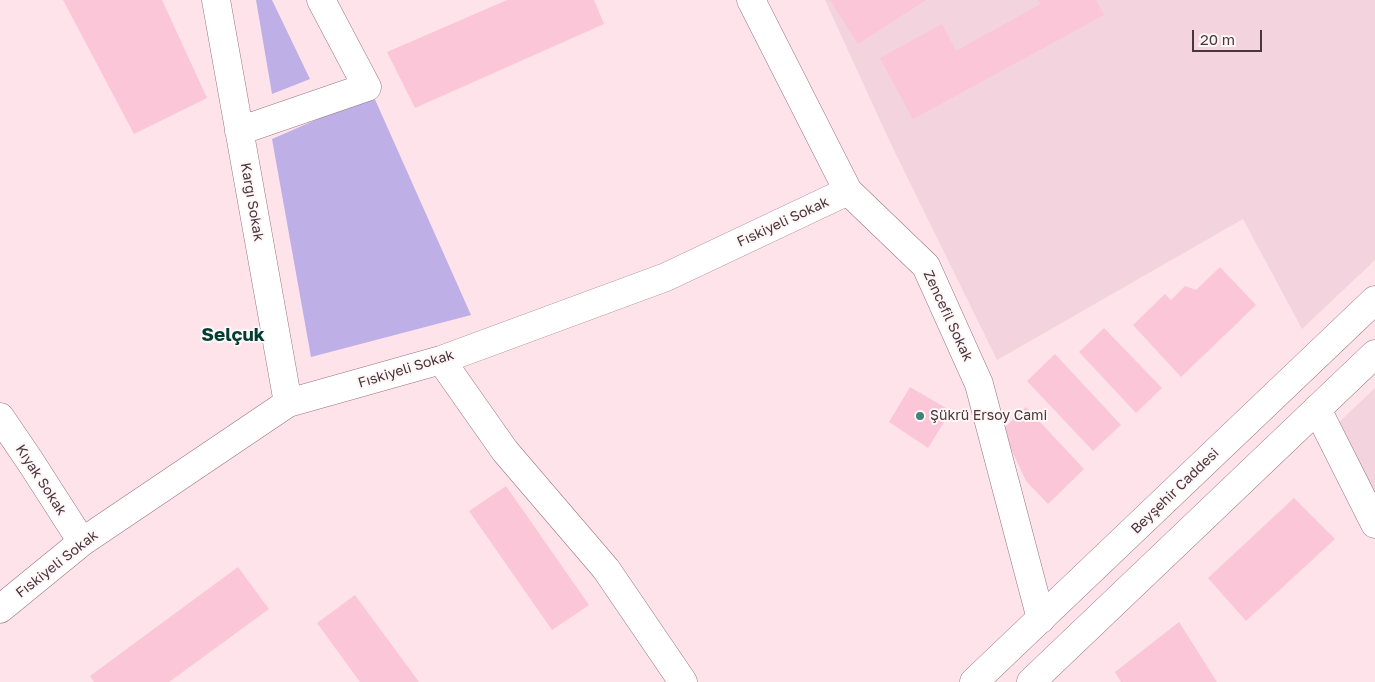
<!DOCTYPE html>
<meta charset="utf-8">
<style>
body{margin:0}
#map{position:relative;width:1375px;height:682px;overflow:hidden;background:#fee3eb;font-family:"Golos Text",sans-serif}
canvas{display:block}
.scale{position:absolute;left:1192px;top:30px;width:70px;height:22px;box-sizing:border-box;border:2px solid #48363c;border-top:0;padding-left:6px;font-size:15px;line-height:18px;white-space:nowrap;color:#48363c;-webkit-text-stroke:4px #fff6f8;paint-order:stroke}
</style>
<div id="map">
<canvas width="1375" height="682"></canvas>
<div class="scale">20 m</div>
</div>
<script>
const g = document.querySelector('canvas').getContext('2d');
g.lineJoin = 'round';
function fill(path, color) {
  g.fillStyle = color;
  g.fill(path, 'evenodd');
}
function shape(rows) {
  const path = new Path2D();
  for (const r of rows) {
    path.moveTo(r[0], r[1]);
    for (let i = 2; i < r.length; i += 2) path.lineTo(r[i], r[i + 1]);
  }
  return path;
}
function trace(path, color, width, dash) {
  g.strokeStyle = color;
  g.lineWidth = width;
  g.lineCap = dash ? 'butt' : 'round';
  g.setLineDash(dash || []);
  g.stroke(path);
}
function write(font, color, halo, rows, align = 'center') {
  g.font = font + ' "Golos Text",sans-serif';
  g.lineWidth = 4;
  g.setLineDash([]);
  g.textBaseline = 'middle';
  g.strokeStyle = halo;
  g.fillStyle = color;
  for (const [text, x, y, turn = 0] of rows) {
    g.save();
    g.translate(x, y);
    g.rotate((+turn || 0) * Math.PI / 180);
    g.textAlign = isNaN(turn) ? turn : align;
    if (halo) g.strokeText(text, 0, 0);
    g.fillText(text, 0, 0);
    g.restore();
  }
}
fill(shape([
 [825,0,1375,0,1375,260,1302,329,1243,219,997,360,890,142],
 [1375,388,1375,499,1335,426]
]), '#f3d3dd');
fill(shape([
 [256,0,272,0,310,79,272,94],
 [373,95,471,315,311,357,272,139]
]), '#beafe7');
fill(shape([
 [63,0,162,0,207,98,134,134],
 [507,0,594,0,604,24,415,108,387,52],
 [830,0,926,0,858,44],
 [1038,0,1096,0,1104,15,913,119,880,58,942,24,956,51,1041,4],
 [1220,267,1256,305,1181,377,1133,325,1165,294,1171,300,1185,286,1196,290],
 [1104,328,1162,388,1136,413,1079,352],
 [1055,354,1121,425,1093,451,1027,381],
 [910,387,951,411,928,448,889,422],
 [1026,407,1084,469,1048,504,1026,481,1011,449,1005,427],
 [506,486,589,605,552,630,469,511],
 [1294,498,1335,539,1246,621,1208,578],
 [238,567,269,609,169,682,94,682,90,676],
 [355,595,419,682,360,682,317,623],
 [1179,622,1217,682,1121,682,1115,672]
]), '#fbc6d8');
const minor = shape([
 [216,0,288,403],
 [751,0,848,191,926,266,979,384,1041,619],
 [239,131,367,87,321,0],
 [441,360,505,451,606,569,683,682],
 [1317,409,1375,524],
 [0,417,30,461,82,542],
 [0,609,82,542,288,403,441,360,666,277,848,191]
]);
const major = shape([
 [974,682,1375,300],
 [1031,682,1375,354]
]);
trace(minor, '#9a7380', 29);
trace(major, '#9a7380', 29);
trace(minor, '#fff', 28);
trace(major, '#fff', 28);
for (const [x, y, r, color] of [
 [920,416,5,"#428474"]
]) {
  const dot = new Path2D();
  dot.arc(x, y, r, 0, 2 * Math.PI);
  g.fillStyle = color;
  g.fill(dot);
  trace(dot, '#fff6f8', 2);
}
write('14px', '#48363c', '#fff6f8', [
 ["Kargı Sokak",252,202,80],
 ["Fıskiyeli Sokak",783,222,-25],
 ["Zencefil Sokak",948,316,65],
 ["Fıskiyeli Sokak",406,369,-17],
 ["Kıyak Sokak",41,480,57],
 ["Beyşehir Caddesi",1175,491,-44],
 ["Fıskiyeli Sokak",57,564,-38]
]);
write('14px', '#48363c', '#fff6f8', [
 ["Şükrü Ersoy Cami",930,416]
], 'left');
write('bold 19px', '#003d32', '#fff6f8', [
 ["Selçuk",233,335]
]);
</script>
